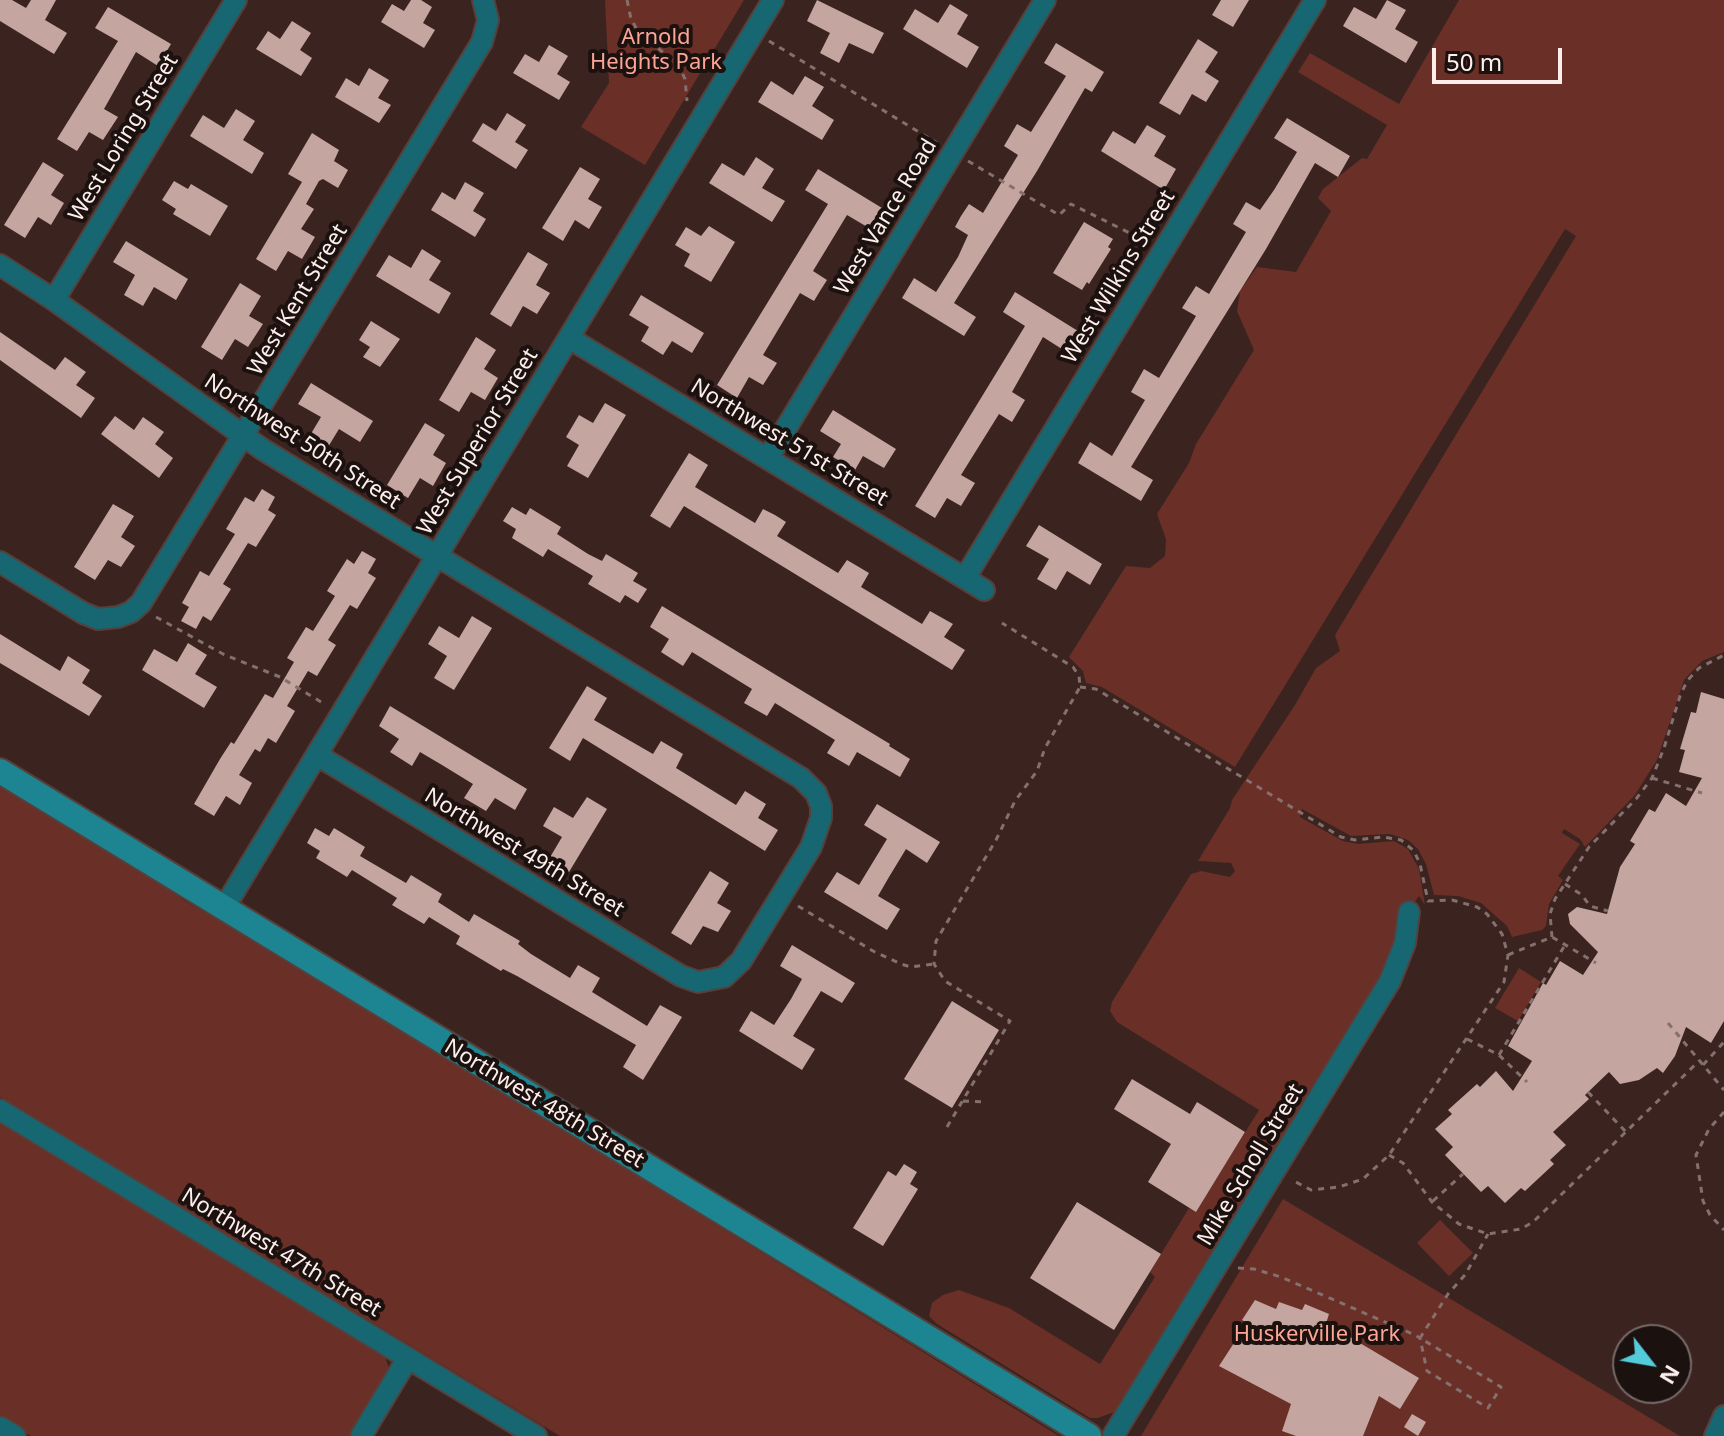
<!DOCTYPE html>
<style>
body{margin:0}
#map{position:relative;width:1724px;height:1436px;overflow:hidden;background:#3b2420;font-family:"Noto Sans",sans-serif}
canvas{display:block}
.north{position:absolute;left:1612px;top:1324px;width:80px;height:80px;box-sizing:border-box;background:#1b110f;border:2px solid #766967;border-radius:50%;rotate:121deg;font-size:22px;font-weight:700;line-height:32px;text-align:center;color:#feeeeb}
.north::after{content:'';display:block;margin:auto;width:28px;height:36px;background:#53cbda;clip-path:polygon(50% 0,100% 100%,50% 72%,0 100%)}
.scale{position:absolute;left:1432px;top:48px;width:130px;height:36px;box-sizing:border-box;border:4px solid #feeeeb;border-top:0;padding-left:10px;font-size:24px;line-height:28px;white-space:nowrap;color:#feeeeb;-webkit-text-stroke:6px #1b110f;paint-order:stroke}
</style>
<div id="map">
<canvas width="1724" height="1436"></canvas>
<div class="north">N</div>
<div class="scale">50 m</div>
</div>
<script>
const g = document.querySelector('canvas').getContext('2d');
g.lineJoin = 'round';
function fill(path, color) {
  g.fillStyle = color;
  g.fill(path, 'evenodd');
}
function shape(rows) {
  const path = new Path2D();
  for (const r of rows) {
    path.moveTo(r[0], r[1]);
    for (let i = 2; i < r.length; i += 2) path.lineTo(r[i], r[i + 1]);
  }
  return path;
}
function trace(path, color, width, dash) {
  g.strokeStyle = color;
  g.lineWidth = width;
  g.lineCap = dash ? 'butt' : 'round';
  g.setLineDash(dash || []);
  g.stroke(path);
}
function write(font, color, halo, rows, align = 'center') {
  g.font = font + ' "Noto Sans",sans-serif';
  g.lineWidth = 8;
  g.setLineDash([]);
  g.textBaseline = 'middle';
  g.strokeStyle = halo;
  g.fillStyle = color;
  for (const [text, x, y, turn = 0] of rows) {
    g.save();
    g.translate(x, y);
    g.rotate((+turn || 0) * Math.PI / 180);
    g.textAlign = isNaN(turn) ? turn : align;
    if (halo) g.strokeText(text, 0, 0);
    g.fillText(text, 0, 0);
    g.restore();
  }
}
fill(shape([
 [605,0,744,0,645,165,581,127,609,83],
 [1459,0,1724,0,1724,652,1702,661,1684,680,1657,760,1635,795,1585,847,1580,839,1564,829,1562,833,1580,844,1558,876,1563,880,1549,904,1546,926,1542,930,1512,937,1507,926,1481,903,1458,896,1434,895,1426,864,1418,849,1408,840,1390,834,1351,836,1302,809,1300,817,1343,841,1358,844,1394,841,1408,849,1419,869,1425,905,1419,896,1398,924,1400,928,1387,968,1117,1411,1098,1418,1090,1418,937,1324,929,1316,932,1303,943,1295,959,1290,1009,1308,1100,1364,1155,1277,1150,1272,1189,1208,1196,1211,1259,1110,1117,1022,1110,1011,1112,1002,1191,874,1201,871,1230,877,1235,871,1231,863,1198,861,1230,808,1232,800,1295,705,1316,668,1340,651,1335,635,1576,236,1565,229,1235,767,1102,687,1086,683,1083,671,1069,657,1126,566,1150,568,1165,556,1166,539,1157,514,1189,463,1196,444,1254,350,1237,311,1240,291,1257,267,1296,272,1331,211,1318,198,1323,189,1362,158,1367,159,1387,125,1298,72,1310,53,1399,104],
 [0,783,154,879,185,901,268,948,1059,1436,560,1436,0,1097],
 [1519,968,1541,982,1518,1021,1495,1008],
 [0,1118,382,1349,389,1368,386,1381,352,1436,31,1436,0,1418],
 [1283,1199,1680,1436,1141,1436],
 [1440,1220,1473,1253,1449,1276,1417,1243]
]), '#6a2f26');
fill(shape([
 [0,0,12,0,26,8,31,0,56,0,45,20,67,33,54,54,0,21],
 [411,0,421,0,432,7,423,23,435,30,424,48,381,22,392,4,404,11],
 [817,0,884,33,873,54,849,43,839,63,820,53,830,33,807,21],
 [1221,0,1249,0,1233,27,1212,15],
 [1387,0,1406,10,1395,29,1418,42,1406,63,1343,26,1354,7,1376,19],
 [950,4,968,15,957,34,979,47,967,68,903,29,915,9,938,23],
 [108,7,171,44,158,66,136,52,104,109,118,117,103,140,89,132,77,151,57,139,118,41,95,28],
 [292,21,311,33,300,50,312,58,301,76,256,49,268,31,280,39],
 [1198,39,1218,52,1205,72,1219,81,1206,102,1192,94,1180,115,1159,103],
 [1056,43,1104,72,1092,92,1085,88,1037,171,954,303,976,317,964,336,902,298,914,278,936,292,958,257,968,235,955,227,961,216,969,204,983,213,1018,155,1004,146,1017,124,1031,132,1066,76,1044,63],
 [549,45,568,56,557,74,570,82,559,100,513,73,525,54,539,62],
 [369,68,389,80,378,98,391,105,379,123,335,97,346,78,359,86],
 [805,76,824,87,812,106,834,120,822,140,758,102,771,81,793,95],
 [236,109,255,121,243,140,264,153,252,174,190,136,203,115,224,128],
 [507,113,526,125,515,142,528,150,516,169,472,141,483,123,496,131],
 [1287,118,1350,156,1338,177,1315,163,1266,249,1153,431,1131,467,1153,480,1141,501,1078,463,1090,442,1112,456,1145,400,1131,392,1144,369,1159,378,1196,316,1182,308,1196,286,1209,294,1246,232,1233,224,1246,202,1260,210,1274,190,1297,152,1274,138],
 [1147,125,1166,136,1154,156,1176,169,1164,190,1101,151,1113,131,1135,144],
 [312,133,339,150,334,161,348,170,338,188,323,179,319,181,306,204,314,209,301,229,315,237,302,259,288,251,276,271,256,259,302,182,288,174],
 [756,157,774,169,762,188,785,201,772,222,709,183,722,163,744,176],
 [43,162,64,175,51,195,64,203,51,225,38,217,25,238,4,225],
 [580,167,600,179,588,199,602,207,589,229,575,220,563,241,542,228],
 [818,169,882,208,869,228,847,215,813,271,827,280,820,291,814,301,800,293,763,355,777,363,763,385,749,377,737,398,717,385,828,204,805,190],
 [174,181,188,189,191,184,228,206,210,236,173,214,176,209,162,200],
 [465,182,484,193,473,211,486,219,475,237,431,210,442,192,455,200],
 [1084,222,1113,239,1108,247,1111,249,1089,284,1087,282,1082,290,1053,273],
 [709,226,735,242,711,282,684,266,690,254,675,245,686,227,701,236],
 [126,241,188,279,176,300,154,287,143,306,124,295,135,275,113,262],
 [422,249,441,261,429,280,451,293,439,314,376,276,389,255,411,268],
 [528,252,548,264,536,285,550,293,537,314,523,306,511,327,490,314],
 [240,283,261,296,249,316,263,324,248,347,235,339,222,360,201,347],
 [1015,292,1078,331,1065,351,1043,337,1012,392,1025,400,1012,422,999,414,961,475,975,483,961,506,947,498,935,518,915,506,1025,326,1003,312],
 [641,295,704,333,692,353,672,341,663,355,641,341,649,327,629,315],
 [371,321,400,339,380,367,363,357,370,347,359,340],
 [0,332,55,370,65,357,86,372,76,385,95,398,81,418,0,360],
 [476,337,496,350,484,369,498,378,485,400,471,392,459,412,439,400],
 [311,383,373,421,360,442,339,429,328,447,309,437,321,417,298,404],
 [605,403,626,415,588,478,567,466,579,445,566,437,579,415,593,423],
 [833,410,896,449,884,468,863,456,855,470,833,457,841,444,820,431],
 [115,416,134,430,143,417,164,432,155,444,173,458,159,478,101,434],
 [425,423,445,435,433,455,446,463,433,486,420,478,408,498,387,485],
 [689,453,708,465,695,487,755,523,763,509,775,515,786,522,777,536,838,573,847,560,869,573,861,587,922,624,930,611,953,624,944,637,965,650,952,670,684,506,670,528,650,516],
 [262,489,275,497,268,510,276,515,256,547,248,543,223,584,231,589,211,621,203,616,196,629,181,621,189,607,182,603,200,571,209,576,217,563,235,534,226,529,245,497,254,502],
 [113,504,134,516,121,537,135,546,121,567,108,560,95,580,74,567],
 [512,507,526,515,530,508,561,527,557,534,588,554,602,561,606,554,638,573,633,581,647,589,638,603,625,595,620,603,588,584,593,576,548,549,543,557,512,538,516,529,503,521],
 [1039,525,1102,564,1090,585,1067,571,1056,590,1037,579,1049,559,1026,546],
 [362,551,376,559,368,573,376,578,357,609,350,605,328,640,336,645,317,676,308,671,287,706,295,711,276,743,268,738,260,752,255,749,239,775,252,783,240,805,226,796,214,816,194,804,220,759,231,742,234,744,265,694,273,698,294,662,287,658,306,627,313,631,335,596,327,591,347,559,354,564],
 [662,606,890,744,889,746,910,759,900,777,857,752,849,766,827,753,835,740,775,703,767,716,744,703,752,689,692,652,683,666,661,652,669,639,650,627],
 [472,616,492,628,454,690,434,678,447,656,428,644,439,626,459,638],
 [0,634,60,671,68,656,90,670,82,683,102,696,89,716,0,663],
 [188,643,207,655,195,674,217,687,204,708,142,670,154,649,177,662],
 [587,686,607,698,594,720,653,754,661,741,683,754,676,768,736,805,745,791,766,804,758,818,778,830,765,851,583,738,570,761,549,748],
 [1701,692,1724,699,1724,1021,1711,1043,1686,1027,1675,1056,1663,1073,1657,1068,1639,1080,1620,1084,1609,1072,1585,1095,1589,1099,1553,1132,1566,1145,1550,1160,1554,1164,1525,1191,1521,1188,1505,1203,1488,1186,1481,1192,1445,1155,1453,1147,1435,1129,1452,1114,1448,1110,1477,1084,1480,1087,1496,1071,1513,1091,1532,1061,1508,1046,1543,983,1546,985,1560,961,1583,975,1598,952,1570,924,1568,914,1577,907,1607,914,1620,867,1635,844,1630,841,1649,809,1655,812,1666,793,1686,806,1702,778,1679,772,1685,750,1680,749,1691,712,1696,713],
 [390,706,527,789,515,810,495,798,486,811,464,798,473,784,442,765,420,752,412,766,390,752,399,739,379,726],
 [587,797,607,809,569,872,549,859,562,837,543,826,554,807,573,818],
 [877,804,940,842,927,863,906,849,889,877,878,896,900,909,887,930,824,892,837,872,859,885,887,839,864,825],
 [315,828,329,836,334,828,365,847,360,856,406,883,411,875,442,894,438,902,469,922,474,914,520,941,518,944,531,954,570,978,578,965,600,978,592,992,647,1026,660,1005,682,1017,643,1080,623,1067,636,1045,517,976,503,969,501,971,456,944,460,936,429,917,424,924,392,905,397,898,352,870,347,877,316,858,320,851,307,843],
 [710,871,729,883,717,903,731,911,718,932,703,926,691,945,671,933],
 [792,945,855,983,842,1003,821,991,793,1036,815,1049,802,1070,739,1031,751,1011,774,1025,791,999,802,979,780,966],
 [952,1001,999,1030,952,1108,904,1079],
 [1132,1079,1190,1114,1197,1102,1245,1132,1196,1212,1148,1182,1171,1144,1114,1109],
 [904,1164,917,1172,910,1184,918,1189,883,1246,853,1228,888,1171,896,1176],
 [1077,1202,1161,1254,1114,1330,1030,1278],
 [1255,1300,1276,1309,1279,1302,1302,1310,1305,1304,1329,1314,1325,1327,1343,1333,1419,1378,1400,1409,1379,1396,1363,1436,1296,1436,1282,1431,1291,1404,1219,1366,1247,1323,1242,1320],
 [1412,1414,1426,1422,1418,1436,1404,1427]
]), '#c4a5a0');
const minor = shape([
 [0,265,54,300,262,449,801,778,816,793,821,806,821,818,811,847,741,961,724,977,698,982,681,976,317,755],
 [54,300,236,0],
 [569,338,984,590],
 [768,458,1045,0],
 [0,562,83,613,98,619,118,617,131,612,141,603,482,42,488,20,483,0],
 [965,578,1315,0],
 [224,908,773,0],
 [0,1110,536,1436],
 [0,1427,15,1436],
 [361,1436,408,1358],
 [1113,1436,1390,981,1405,943,1409,912],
 [1715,1436,1724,1416]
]);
const secondary = shape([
 [0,771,1089,1436]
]);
trace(minor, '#56403c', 24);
trace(secondary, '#56403c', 28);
trace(shape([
 [627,0,631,19,638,31,679,66,685,79,687,101],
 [769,41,937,143],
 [968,161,1059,215,1071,204,1148,242],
 [156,617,223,654,280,677,326,705],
 [1080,687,1096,689,1341,837,1355,840,1383,837,1401,840,1414,851,1420,864,1428,901,1452,900,1477,907,1487,914,1502,934,1508,955,1504,982,1389,1155,1363,1179,1339,1187,1311,1190,1292,1180],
 [1652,778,1702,793],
 [1565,884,1582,895,1590,906,1608,911],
 [798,906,873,951,901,964,911,967,934,964],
 [1552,937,1550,914,1555,899,1589,847,1636,799,1652,778,1664,748,1680,696,1687,681,1699,668,1724,655],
 [1508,955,1552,937,1596,963],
 [1668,1023,1724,1090],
 [1467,1039,1499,1055,1527,1082],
 [1499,1055,1565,945],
 [1703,1065,1724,1042],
 [1588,1092,1626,1132],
 [963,1101,986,1102],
 [1724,1112,1709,1129,1696,1155,1703,1201,1710,1215,1724,1230],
 [947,1127,1010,1021,945,981,934,964,936,941,996,840,1015,801,1037,771,1045,748,1080,687,1079,676,1073,667,1002,623],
 [1389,1155,1403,1163,1432,1202,1459,1224,1488,1234,1521,1229,1533,1222,1699,1061],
 [1433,1201,1463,1174],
 [1238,1268,1254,1269,1281,1277,1415,1335,1420,1338,1427,1371,1488,1408,1501,1387,1420,1338,1448,1294,1465,1275,1488,1234]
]), '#85706d', 3, [6, 6]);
trace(minor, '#166771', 20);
trace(secondary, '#1d8591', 24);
write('22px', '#fda495', '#1b110f', [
 ["Arnold",656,38],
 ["Heights Park",656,63],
 ["Huskerville Park",1317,1335]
]);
write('22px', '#feeeeb', '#1b110f', [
 ["West Loring Street",124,138,-59],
 ["West Vance Road",886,217,-59],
 ["West Wilkins Street",1119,277,-59],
 ["West Kent Street",298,300,-59],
 ["Northwest 50th Street",302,442,33],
 ["West Superior Street",478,442,-59],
 ["Northwest 51st Street",789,443,31],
 ["Northwest 49th Street",524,853,31],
 ["Northwest 48th Street",544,1104,31],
 ["Mike Scholl Street",1251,1165,-59],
 ["Northwest 47th Street",281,1253,31]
]);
</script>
